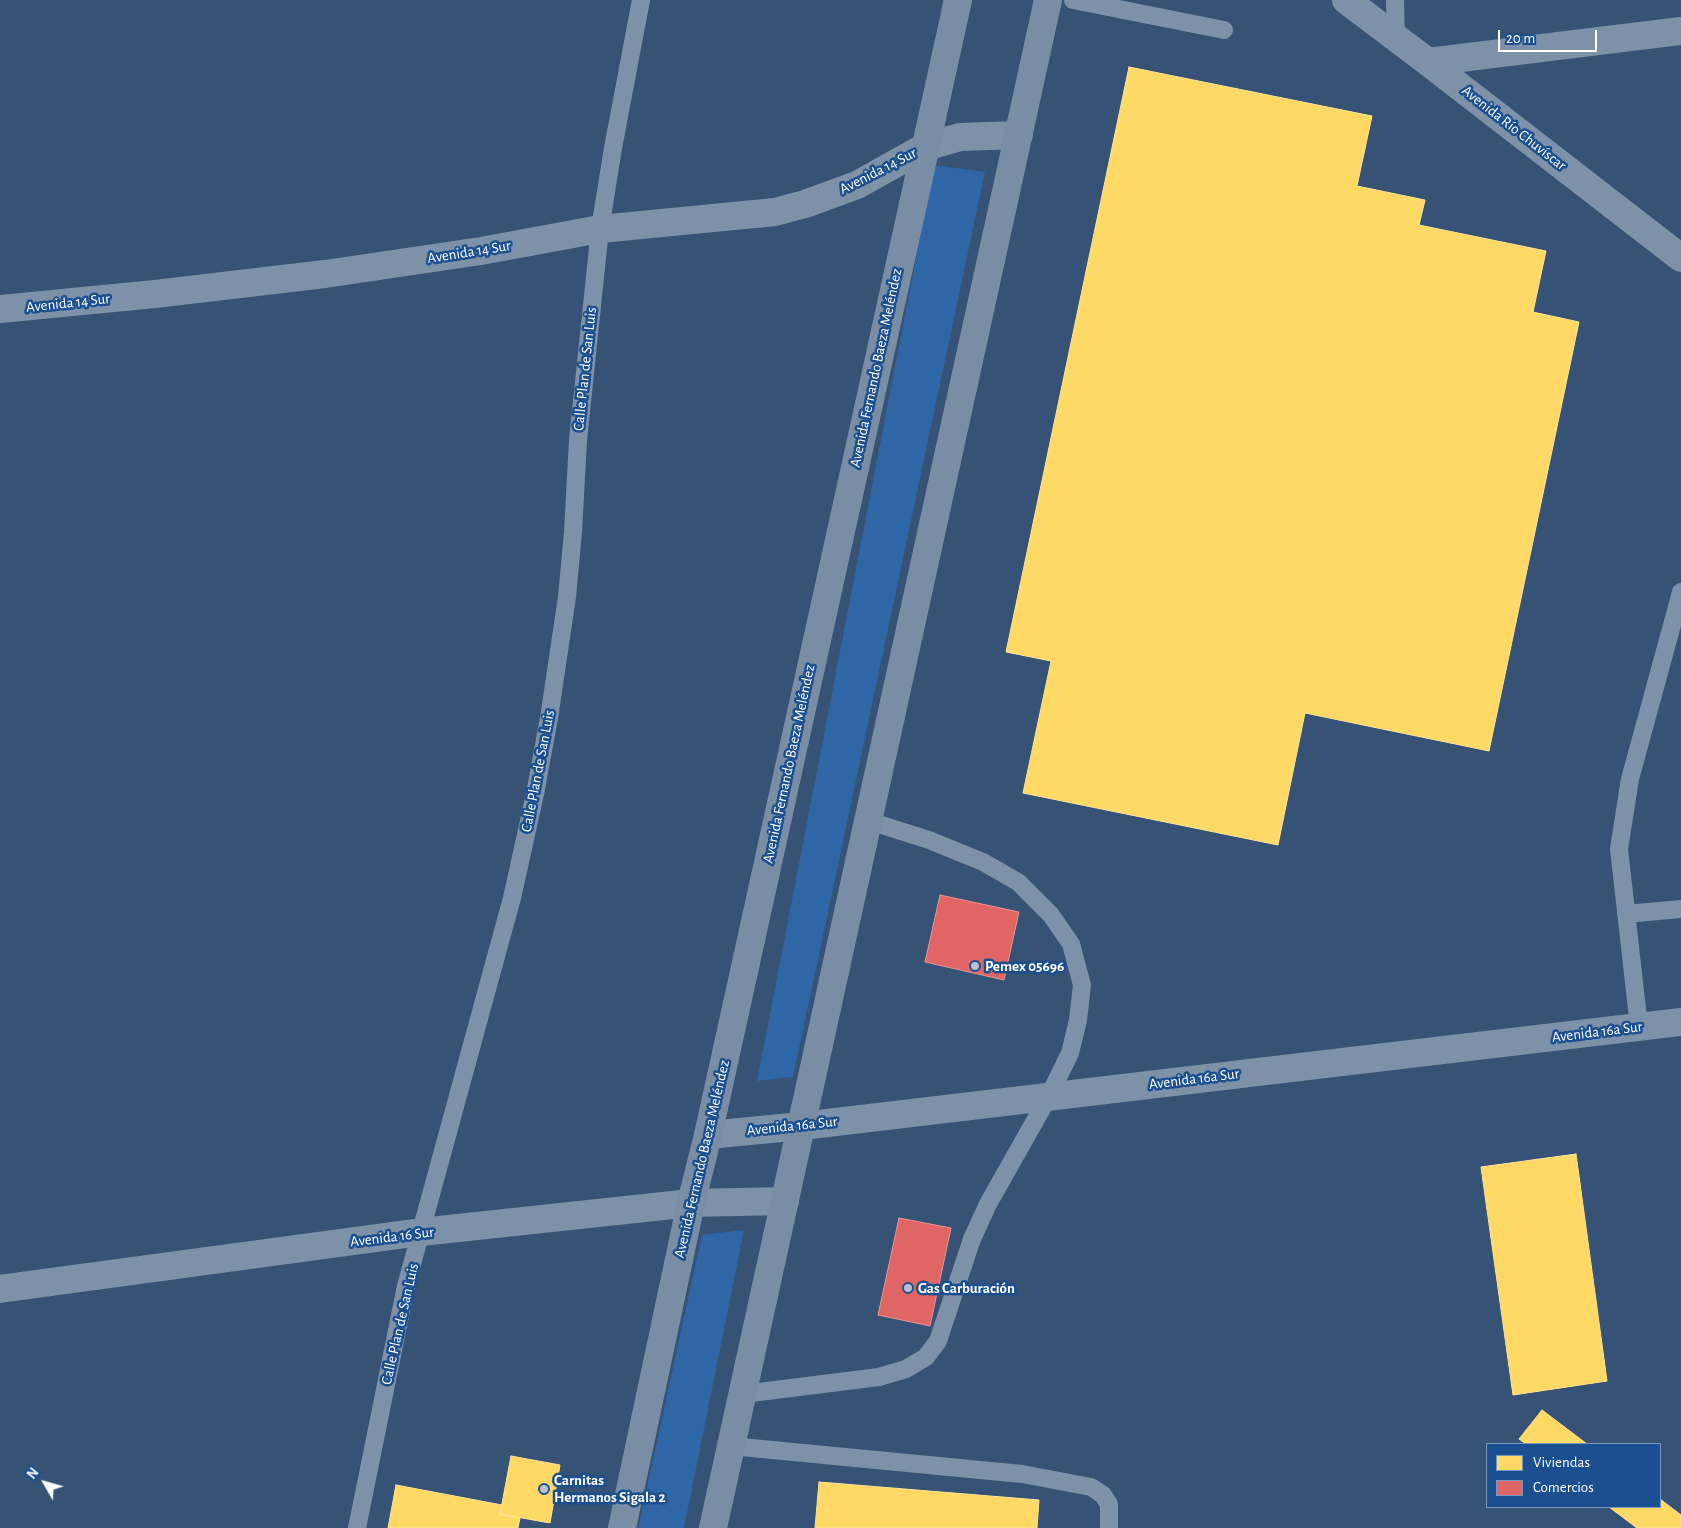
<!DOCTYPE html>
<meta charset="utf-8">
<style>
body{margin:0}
#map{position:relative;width:1681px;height:1528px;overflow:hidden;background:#365274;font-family:"Alegreya Sans",sans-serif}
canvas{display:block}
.legend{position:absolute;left:1486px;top:1443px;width:175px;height:65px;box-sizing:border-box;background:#1b4f8f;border:1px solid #7695bc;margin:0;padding:6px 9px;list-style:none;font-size:15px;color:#fff}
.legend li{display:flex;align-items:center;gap:10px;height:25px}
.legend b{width:25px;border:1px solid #7695bc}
.north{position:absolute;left:20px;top:1458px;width:50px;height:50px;-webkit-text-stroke:4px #1b4f8f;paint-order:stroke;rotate:308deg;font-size:14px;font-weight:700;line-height:20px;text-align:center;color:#fff}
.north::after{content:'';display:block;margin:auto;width:18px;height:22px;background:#fff;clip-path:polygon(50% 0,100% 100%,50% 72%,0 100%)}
.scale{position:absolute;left:1498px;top:30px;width:99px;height:22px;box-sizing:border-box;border:2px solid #fff;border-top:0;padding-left:6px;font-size:15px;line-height:18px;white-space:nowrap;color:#fff;-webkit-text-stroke:4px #1b4f8f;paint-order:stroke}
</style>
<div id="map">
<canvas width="1681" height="1528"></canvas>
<ul class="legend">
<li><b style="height:14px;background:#ffd966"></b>Viviendas</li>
<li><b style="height:14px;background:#e06666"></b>Comercios</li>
</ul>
<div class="north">N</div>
<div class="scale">20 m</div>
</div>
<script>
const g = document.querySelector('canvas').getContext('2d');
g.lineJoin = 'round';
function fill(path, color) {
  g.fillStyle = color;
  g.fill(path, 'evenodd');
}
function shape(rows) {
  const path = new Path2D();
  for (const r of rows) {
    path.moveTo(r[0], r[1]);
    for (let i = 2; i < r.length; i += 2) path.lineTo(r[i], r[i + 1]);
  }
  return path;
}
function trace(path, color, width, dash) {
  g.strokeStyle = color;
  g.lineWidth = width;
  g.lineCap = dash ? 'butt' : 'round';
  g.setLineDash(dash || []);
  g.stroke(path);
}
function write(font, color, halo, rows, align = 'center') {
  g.font = font + ' "Alegreya Sans",sans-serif';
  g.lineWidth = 5;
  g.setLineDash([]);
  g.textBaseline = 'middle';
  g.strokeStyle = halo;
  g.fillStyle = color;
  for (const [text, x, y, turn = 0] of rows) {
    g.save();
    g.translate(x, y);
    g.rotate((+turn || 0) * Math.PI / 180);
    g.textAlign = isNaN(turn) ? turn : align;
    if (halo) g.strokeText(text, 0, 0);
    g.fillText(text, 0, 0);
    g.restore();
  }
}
fill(shape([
 [934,165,985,172,793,1077,757,1081],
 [744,1230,684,1528,638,1528,702,1235]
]), '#2f66a5');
const homes = shape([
 [1129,67,1372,116,1357,186,1425,200,1419,225,1546,251,1533,312,1579,322,1489,751,1305,713,1278,845,1023,793,1051,661,1006,652,1129,67],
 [1576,1154,1607,1381,1513,1395,1481,1167,1576,1154],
 [1542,1410,1587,1444,1526,1444,1519,1439,1542,1410],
 [511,1456,560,1465,550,1523,500,1514,511,1456],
 [819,1482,1039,1500,1037,1528,815,1528,819,1482],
 [396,1485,502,1505,500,1514,520,1518,518,1528,388,1528,396,1485],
 [1660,1499,1681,1515,1681,1528,1637,1528,1609,1507,1660,1507,1660,1499]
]);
fill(homes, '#ffd966');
trace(homes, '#ffe494', 1);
const shops = shape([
 [940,895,1019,912,1004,980,925,962,940,895],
 [899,1218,951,1228,930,1326,878,1315,899,1218]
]);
fill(shops, '#e06666');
trace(shops, '#e99494', 1);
trace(shape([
 [1073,0,1224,30],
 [1395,0,1396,37],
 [1626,914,1681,909],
 [1639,1027,1619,849,1630,779,1681,592],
 [743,1394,879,1377,906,1369,926,1357,938,1341,972,1239,988,1204,1049,1096,1070,1053,1078,1020,1082,985,1071,944,1051,915,1018,882,983,862,929,840,869,821],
 [731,1446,1022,1474,1091,1487,1103,1495,1109,1504,1109,1528],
 [357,1528,406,1286,512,898,535,794,549,718,567,597,573,532,578,440,600,229,613,148,641,0]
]), '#7d92a8', 18);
trace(shape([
 [1346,0,1428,62,1681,258],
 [1428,62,1681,31],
 [0,309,155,294,325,274,481,251,600,229,775,212,805,204,857,185,925,147,960,137,1019,135],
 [708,1135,802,1126,1681,1022],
 [0,1289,421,1232,691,1203,785,1201]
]), '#7d92a8', 28);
trace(shape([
 [622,1528,691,1203,708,1135,958,0],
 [713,1528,1048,0]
]), '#798da4', 28);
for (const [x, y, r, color] of [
 [975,966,5,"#b9c2ce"],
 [908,1288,5,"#b9c2ce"],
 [544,1489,5,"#b9c2ce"]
]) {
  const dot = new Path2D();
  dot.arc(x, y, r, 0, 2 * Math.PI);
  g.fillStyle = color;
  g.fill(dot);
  trace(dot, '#1b4f8f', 2);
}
write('15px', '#fff', '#1b4f8f', [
 ["Avenida Río Chuvíscar",1514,128,38],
 ["Avenida 14 Sur",878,171,-27],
 ["Avenida 14 Sur",469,252,-9],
 ["Avenida 14 Sur",68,303,-6],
 ["Avenida Fernando Baeza Meléndez",876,368,-78],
 ["Calle Plan de San Luis",585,369,-84],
 ["Avenida Fernando Baeza Meléndez",789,764,-78],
 ["Calle Plan de San Luis",538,771,-79],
 ["Avenida 16a Sur",1597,1032,-7],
 ["Avenida 16a Sur",1194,1079,-7],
 ["Avenida 16a Sur",792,1126,-6],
 ["Avenida Fernando Baeza Meléndez",702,1159,-77],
 ["Avenida 16 Sur",392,1237,-7],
 ["Calle Plan de San Luis",400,1324,-77]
]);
write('bold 15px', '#fff', '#1b4f8f', [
 ["Pemex 05696",985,966],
 ["Gas Carburación",918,1288],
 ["Carnitas",554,1480],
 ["Hermanos Sigala 2",554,1497]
], 'left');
</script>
